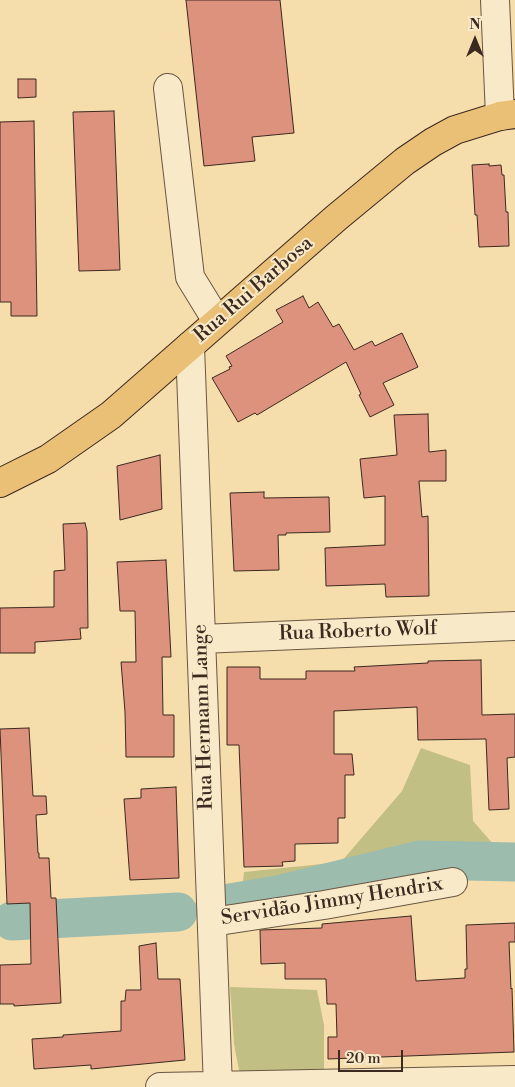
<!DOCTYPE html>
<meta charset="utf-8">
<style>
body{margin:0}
#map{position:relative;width:515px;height:1087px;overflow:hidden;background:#f5deac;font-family:"Libre Bodoni",serif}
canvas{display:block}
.north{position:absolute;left:450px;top:15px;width:50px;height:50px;-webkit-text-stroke:4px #f8eac9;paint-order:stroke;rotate:0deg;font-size:14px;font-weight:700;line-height:20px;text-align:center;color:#3c291f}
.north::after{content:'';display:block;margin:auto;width:18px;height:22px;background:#3c291f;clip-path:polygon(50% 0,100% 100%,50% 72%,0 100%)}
.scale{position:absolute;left:338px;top:1050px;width:65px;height:22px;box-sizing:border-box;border:2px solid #3c291f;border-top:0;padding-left:6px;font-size:15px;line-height:18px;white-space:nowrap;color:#3c291f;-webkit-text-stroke:4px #f8eac9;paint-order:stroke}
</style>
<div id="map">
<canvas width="515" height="1087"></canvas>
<div class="north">N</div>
<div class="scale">20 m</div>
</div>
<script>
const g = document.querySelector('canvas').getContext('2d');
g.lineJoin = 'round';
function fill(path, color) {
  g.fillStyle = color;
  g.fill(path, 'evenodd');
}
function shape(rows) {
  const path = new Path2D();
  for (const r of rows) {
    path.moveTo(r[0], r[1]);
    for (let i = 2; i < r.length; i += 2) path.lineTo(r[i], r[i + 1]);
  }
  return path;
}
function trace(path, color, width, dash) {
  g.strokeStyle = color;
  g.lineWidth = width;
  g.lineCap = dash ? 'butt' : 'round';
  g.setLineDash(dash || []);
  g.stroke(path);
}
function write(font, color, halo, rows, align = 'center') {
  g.font = font + ' "Libre Bodoni",serif';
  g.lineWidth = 4;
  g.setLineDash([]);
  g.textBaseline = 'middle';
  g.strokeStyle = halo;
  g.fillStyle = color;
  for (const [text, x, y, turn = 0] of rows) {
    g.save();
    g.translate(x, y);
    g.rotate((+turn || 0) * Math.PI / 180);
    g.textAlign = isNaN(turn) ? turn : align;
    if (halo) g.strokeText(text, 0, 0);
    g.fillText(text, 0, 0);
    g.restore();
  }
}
fill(shape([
 [421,748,470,765,473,821,494,845,515,845,515,878,452,874,240,913,244,872,341,862,402,791],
 [230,987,317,990,324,1025,324,1075,254,1080,239,1070,234,1044]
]), '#c2bf85');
trace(shape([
 [230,903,278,895,420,860,515,862],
 [12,921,178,912]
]), '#9cbcae', 39);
const building = shape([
 [186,0,280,0,294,133,252,137,255,161,204,166,186,0],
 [18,79,36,79,36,97,18,98,18,79],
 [114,111,120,270,79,271,73,112,114,111],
 [34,121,37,316,11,316,11,302,0,302,0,122,34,121],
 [489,164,489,166,501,165,502,175,504,175,506,212,508,212,509,246,479,247,477,215,475,215,472,165,489,164],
 [303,296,309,308,318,302,333,327,339,324,354,350,372,341,375,346,402,333,418,367,383,383,394,405,370,417,359,395,361,394,346,362,257,415,255,413,238,422,212,378,230,369,229,367,232,366,226,356,283,322,276,310,303,296],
 [428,414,429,452,446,450,446,481,419,481,422,517,428,516,429,596,386,597,385,584,326,586,325,548,385,545,385,496,364,498,360,459,397,455,394,415,428,414],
 [160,455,162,509,120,520,117,466,160,455],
 [264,492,264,498,329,497,330,532,286,533,286,535,278,535,279,570,234,571,230,493,264,492],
 [85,523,87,531,88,628,80,628,81,639,35,642,35,653,0,653,0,608,54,607,54,571,65,570,63,524,85,523],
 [166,560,171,657,162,657,163,715,174,715,174,757,126,757,125,712,121,662,136,662,135,611,120,611,117,562,166,560],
 [481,660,482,715,515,714,515,757,507,758,509,809,489,810,486,739,418,740,417,707,334,711,334,754,352,754,354,775,345,775,345,818,338,818,338,843,295,844,295,861,282,862,283,866,244,867,239,745,227,745,227,667,260,667,260,679,306,679,306,671,355,671,354,667,428,663,428,661,481,660],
 [29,728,33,796,46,796,47,814,36,815,38,853,39,853,39,858,49,858,51,898,56,898,61,1003,14,1006,14,1004,0,1004,0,965,31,964,30,903,7,904,0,729,29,728],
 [176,787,179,878,130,880,124,799,141,798,141,789,176,787],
 [411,916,416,981,465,978,465,969,467,969,466,925,515,923,515,942,509,942,511,989,512,988,514,1052,328,1059,328,1037,337,1037,336,1004,327,1004,326,979,285,979,285,963,261,964,260,930,322,928,322,924,411,916],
 [156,943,158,979,180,979,185,1060,91,1069,91,1065,34,1069,32,1039,63,1037,63,1035,121,1031,121,1001,125,1001,126,990,141,990,139,946,156,943]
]);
fill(building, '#dd927e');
trace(building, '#3c291f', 1);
const minor = shape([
 [495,0,500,116],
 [168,88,190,277,217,321],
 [190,346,218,1087],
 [201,639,515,626],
 [212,922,324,905,453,882],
 [160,1087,515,1080]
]);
const major = shape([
 [0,483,48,459,111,415,336,218,405,161,433,142,455,130,500,116,515,114]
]);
trace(minor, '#6a5642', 30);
trace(major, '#3c291f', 30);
trace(minor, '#f8eac9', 28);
trace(major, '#eabf76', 28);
write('20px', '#3c291f', '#f8eac9', [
 ["Rua Rui Barbosa",254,290,-41],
 ["Rua Roberto Wolf",358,632,-2],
 ["Rua Hermann Lange",204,717,-92],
 ["Servidão Jimmy Hendrix",332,902,-9]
]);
</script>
